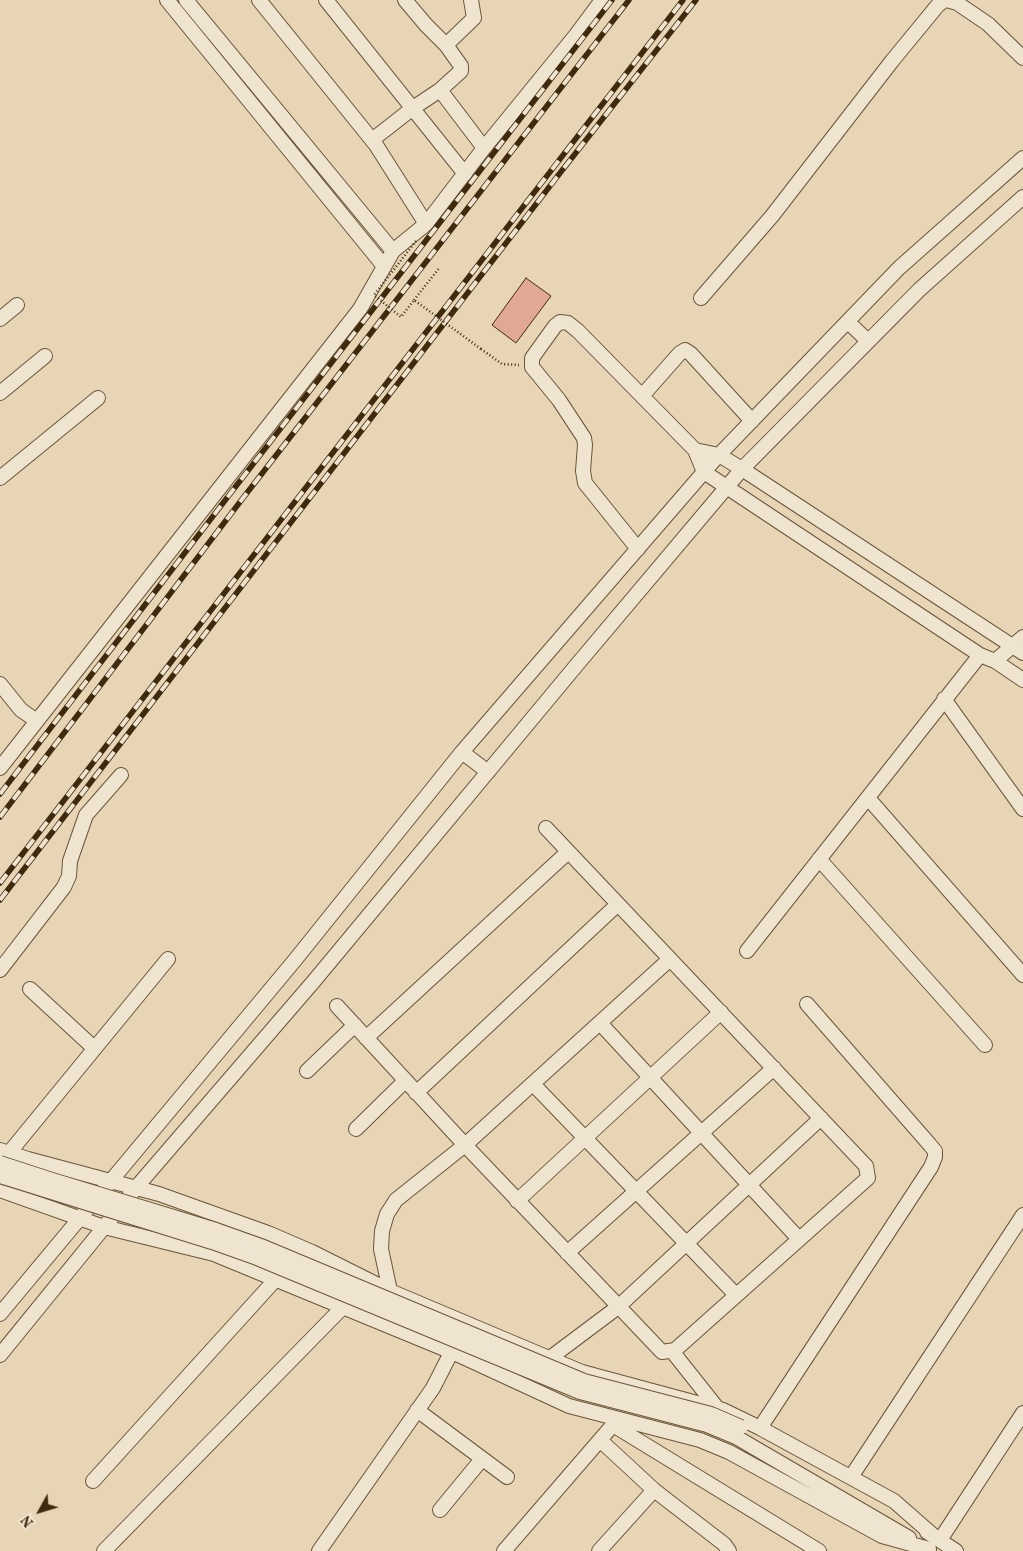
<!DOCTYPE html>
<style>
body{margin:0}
#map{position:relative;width:1023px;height:1551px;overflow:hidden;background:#e7d5b5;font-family:Vollkorn,serif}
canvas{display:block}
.north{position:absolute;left:15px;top:1486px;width:50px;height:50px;-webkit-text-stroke:4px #efe4cf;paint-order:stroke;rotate:231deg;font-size:14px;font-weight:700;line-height:20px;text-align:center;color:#3f2a0e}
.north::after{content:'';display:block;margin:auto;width:18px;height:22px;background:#3f2a0e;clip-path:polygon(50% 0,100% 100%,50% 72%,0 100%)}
</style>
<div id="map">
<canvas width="1023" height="1551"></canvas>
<div class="north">N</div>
</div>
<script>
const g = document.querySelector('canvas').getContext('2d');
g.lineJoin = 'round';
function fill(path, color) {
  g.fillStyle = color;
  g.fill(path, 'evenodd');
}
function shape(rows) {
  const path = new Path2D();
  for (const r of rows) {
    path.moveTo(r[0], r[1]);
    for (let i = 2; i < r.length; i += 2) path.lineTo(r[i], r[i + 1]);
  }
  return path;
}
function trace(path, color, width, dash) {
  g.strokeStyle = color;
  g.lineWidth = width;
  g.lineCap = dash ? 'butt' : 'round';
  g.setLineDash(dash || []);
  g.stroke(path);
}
const building = shape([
 [526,278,551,296,516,343,492,325,526,278]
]);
fill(building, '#e1a995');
trace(building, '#3f2a0e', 1);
const minor = shape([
 [167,0,383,265],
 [186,0,393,251],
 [259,0,376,145,426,224],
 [326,0,465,174],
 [405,0,426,25,446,45],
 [471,0,474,18,446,45,461,66,461,71,440,90,484,148],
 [947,0,957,3,988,24,1023,58],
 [372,140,413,108,440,90],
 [701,298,772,216,892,61,938,5,945,0],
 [0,319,17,305],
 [848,322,868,341],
 [0,393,45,356],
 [642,396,680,353,685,350,691,354,752,421],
 [695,450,719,455,742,469,1023,653],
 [0,478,98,398],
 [638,549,585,483,583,471,585,445,584,438,559,400,532,367,532,358,555,326,560,322,568,323,578,331,695,450,704,472,980,655,995,661,1023,680],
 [995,661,1023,637],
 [0,684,21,710,37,721],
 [944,699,1023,809],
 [462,752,488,772],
 [0,768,360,309,393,251,426,224,484,148,576,35,602,0],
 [868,798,1023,975],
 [819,859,985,1045],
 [747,951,980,655],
 [0,970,64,887,69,876,70,861,86,815,121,775],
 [30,989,94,1048],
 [337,1006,465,1145,662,1352,675,1350,868,1178,866,1166,546,828],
 [600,1023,799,1239],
 [366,1038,568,852],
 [307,1071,355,1025],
 [533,1084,736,1295],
 [416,1093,618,904],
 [356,1129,405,1081],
 [0,1150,28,1159,159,1194,268,1233,312,1252,390,1291,582,1372,723,1410,760,1428,894,1501,935,1537],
 [9,1153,168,959],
 [0,1190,104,1227,214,1254,452,1352,569,1406,700,1440,729,1452,882,1536,929,1549],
 [517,1201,721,1012],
 [567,1253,774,1068],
 [390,1291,381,1249,382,1231,387,1214,396,1200,465,1145,670,959],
 [0,1314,295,960,462,752,716,458,899,268,1023,158],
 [672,1351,718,1409],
 [0,1355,140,1183,314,981,575,667,742,469,919,290,1023,197],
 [550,1358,618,1307,821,1118],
 [417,1410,507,1477],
 [613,1425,819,1551],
 [760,1428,931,1167,935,1157,935,1151,930,1145,807,1004],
 [736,1437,909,1538],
 [600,1440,654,1490,724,1544,729,1551],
 [851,1477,1023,1215],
 [93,1481,276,1279],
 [440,1510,482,1459],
 [927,1532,956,1551],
 [940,1540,1023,1413],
 [104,1551,343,1307],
 [319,1551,433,1388,455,1345],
 [504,1551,618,1419],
 [599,1551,654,1490]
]);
trace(minor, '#695538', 16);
trace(shape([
 [414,300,440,267],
 [481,349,502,364,519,365]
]), '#3f2a0e', 2.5, [1, 2.5]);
trace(minor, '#efe4cf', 14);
const rail = shape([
 [0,794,233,490,612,0],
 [0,817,243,498,629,0],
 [0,883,683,0],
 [0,900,560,173,696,0]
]);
trace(rail, '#3f2a0e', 5.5);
trace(rail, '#efe4cf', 4, [11]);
const minorBridge = shape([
 [0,1163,49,1179,216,1230,261,1246,584,1381,711,1414,741,1427],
 [0,1176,212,1242,257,1258,580,1392,707,1425,736,1437]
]);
trace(minorBridge, '#695538', 16, []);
trace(shape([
 [416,241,374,295,401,317,414,300,481,349]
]), '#3f2a0e', 2.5, [1, 2.5]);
trace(minorBridge, '#efe4cf', 14);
</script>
